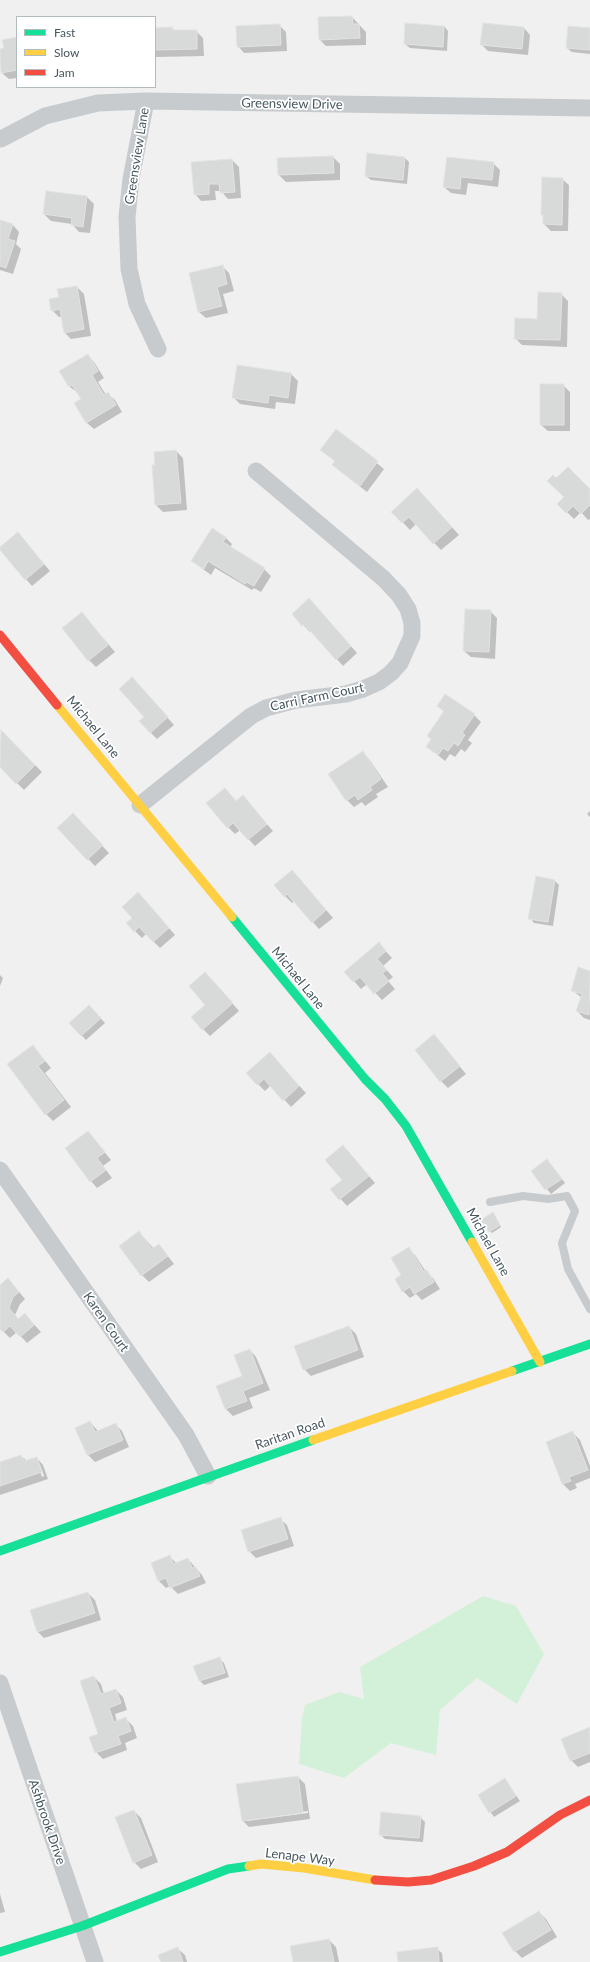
<!DOCTYPE html>
<style>
body{margin:0}
#map{position:relative;width:590px;height:1962px;overflow:hidden;background:#f1f0f0;font-family:Lato,sans-serif}
canvas{display:block}
.legend{position:absolute;left:16px;top:16px;width:140px;height:72px;box-sizing:border-box;background:#fff;border:1px solid #b5bcbf;margin:0;padding:5px 7px;list-style:none;font-size:12px;color:#46575e}
.legend li{display:flex;align-items:center;gap:8px;height:20px}
.legend b{width:20px;border:1px solid #b5bcbf}
</style>
<div id="map">
<canvas width="590" height="1962"></canvas>
<ul class="legend">
<li><b style="height:5px;background:#16e098"></b>Fast</li>
<li><b style="height:5px;background:#ffcf43"></b>Slow</li>
<li><b style="height:5px;background:#f24e42"></b>Jam</li>
</ul>
</div>
<script>
const g = document.querySelector('canvas').getContext('2d');
g.lineJoin = 'round';
function fill(path, color) {
  g.fillStyle = color;
  g.fill(path, 'evenodd');
}
function shape(rows) {
  const path = new Path2D();
  for (const r of rows) {
    path.moveTo(r[0], r[1]);
    for (let i = 2; i < r.length; i += 2) path.lineTo(r[i], r[i + 1]);
  }
  return path;
}
function trace(path, color, width, dash) {
  g.strokeStyle = color;
  g.lineWidth = width;
  g.lineCap = dash ? 'butt' : 'round';
  g.setLineDash(dash || []);
  g.stroke(path);
}
function write(font, color, halo, rows, align = 'center') {
  g.font = font + ' Lato,sans-serif';
  g.lineWidth = 3.5;
  g.setLineDash([]);
  g.textBaseline = 'middle';
  g.strokeStyle = halo;
  g.fillStyle = color;
  for (const [text, x, y, turn = 0] of rows) {
    g.save();
    g.translate(x, y);
    g.rotate((+turn || 0) * Math.PI / 180);
    g.textAlign = isNaN(turn) ? turn : align;
    if (halo) g.strokeText(text, 0, 0);
    g.fillText(text, 0, 0);
    g.restore();
  }
}
fill(shape([
 [483,1596,516,1606,544,1654,517,1704,477,1678,440,1710,436,1755,391,1743,344,1778,299,1764,302,1718,305,1705,339,1692,364,1699,360,1667]
]), '#d3f1d8');
fill(shape([
 [352,17,366,32,366,45,326,46,320,40],
 [279,25,286,32,287,51,244,53,238,46],
 [444,26,448,31,447,51,410,48,405,44],
 [172,28,175,31,196,31,203,38,204,56,156,57,155,29],
 [524,28,530,35,528,55,488,51,481,44],
 [590,29,590,54,572,52,567,48],
 [17,38,17,78,9,79,2,73,0,50,5,49],
 [333,157,340,164,340,180,286,182,279,175],
 [405,158,409,162,407,184,371,180,366,176],
 [448,158,493,163,500,170,498,187,468,183,466,195,451,193,444,187],
 [232,160,239,167,241,198,228,199,221,191,215,191,216,200,201,201,195,194],
 [562,179,569,185,568,231,551,231,544,224],
 [87,197,94,204,90,233,79,232,72,224,51,221,44,214],
 [0,221,13,225,19,232,16,244,21,249,13,274,0,270],
 [222,266,229,273,234,291,223,294,228,313,206,318,199,312],
 [77,287,84,294,91,336,71,339,64,332,62,317,59,317,52,310,60,298],
 [561,294,568,301,567,347,522,345,515,338,538,320],
 [88,356,94,362,104,378,98,382,106,395,108,394,115,400,122,412,94,429,87,423,75,404,82,400,78,393,70,387,61,371],
 [238,366,291,374,298,381,295,404,276,402,275,409,240,404,233,397],
 [563,385,570,392,570,431,548,431,541,425],
 [336,430,384,469,367,492,341,472,334,465,336,462,321,450],
 [176,451,183,458,187,510,163,512,156,505,153,466,156,466],
 [556,480,590,490,590,519,588,520,581,512,574,519,559,504,565,497],
 [424,496,459,535,441,550,416,524,410,530,393,512],
 [225,537,232,544,230,548,264,569,271,576,261,592,254,588,252,590,215,568,211,575,192,561],
 [24,540,50,571,32,586,0,549],
 [316,607,357,653,343,666,312,631,310,632,293,614],
 [490,611,497,618,495,659,471,657,464,651],
 [82,613,115,652,96,667,89,660],
 [139,685,174,725,157,739,150,732,145,717],
 [438,706,474,715,481,722,468,740,472,743,465,752,461,749,455,757,450,754,445,761,427,746,432,740,428,736,444,712],
 [1,731,42,772,24,790,0,766],
 [362,752,369,759,388,787,376,794,378,797,365,806,362,802,354,807,347,800],
 [243,797,273,831,255,846,240,830,235,834,228,827,237,802],
 [590,811,590,817,587,814],
 [73,815,109,853,95,866,58,828],
 [299,878,333,918,319,929,294,901,292,903,285,896],
 [536,878,555,881,559,885,553,926,534,923,530,918],
 [145,900,175,935,160,948,146,934,142,938,135,931,133,918],
 [379,944,392,958,383,966,393,977,388,981,395,989,382,1000,367,984,361,989,346,972],
 [579,969,590,972,590,1020,584,1018,577,1011,582,998,572,990],
 [0,975,3,978,0,986],
 [212,980,239,1011,210,1036,203,1029],
 [93,1010,105,1023,86,1040,70,1023],
 [434,1036,466,1074,448,1088,441,1081],
 [33,1046,51,1068,45,1073,71,1107,53,1121,46,1114],
 [276,1061,306,1093,291,1107,271,1085,265,1091,258,1084],
 [88,1132,111,1160,103,1166,112,1178,97,1188,91,1181],
 [343,1146,375,1183,347,1206,332,1189,343,1180],
 [547,1160,565,1183,551,1194,532,1171],
 [495,1216,501,1227,492,1233,490,1231],
 [139,1232,154,1249,159,1245,174,1264,149,1282,142,1275],
 [408,1249,415,1255,426,1272,433,1278,440,1289,422,1300,416,1294,410,1298,403,1291,403,1275],
 [0,1286,15,1287,25,1299,20,1304,15,1315,19,1320,25,1315,41,1332,27,1343,17,1332,10,1338,0,1328],
 [349,1327,356,1334,364,1357,311,1376,304,1369],
 [250,1350,256,1357,270,1390,249,1398,253,1408,233,1416,226,1409,217,1387,243,1376],
 [90,1422,98,1431,115,1424,122,1431,129,1447,95,1462,88,1455],
 [573,1433,580,1440,590,1466,590,1478,575,1484,577,1488,570,1491,563,1484,547,1442],
 [21,1456,27,1461,37,1458,43,1465,48,1479,0,1495,0,1463],
 [38,1465,40,1465,44,1476,42,1477],
 [280,1519,287,1525,294,1546,256,1558,249,1551],
 [169,1556,177,1564,188,1559,202,1575,206,1583,178,1594,170,1586,166,1588,159,1581,152,1563],
 [88,1593,95,1600,101,1620,44,1638,37,1631],
 [219,1658,224,1663,229,1677,204,1685,200,1681],
 [94,1677,101,1684,104,1694,116,1690,123,1697,127,1710,115,1714,117,1722,126,1719,133,1726,137,1738,125,1743,127,1750,103,1759,96,1752,99,1735],
 [590,1729,590,1762,578,1767,571,1760],
 [298,1777,305,1784,310,1819,249,1827,242,1820],
 [308,1811,308,1813,247,1821,247,1819],
 [505,1779,520,1801,494,1817,479,1795],
 [134,1811,141,1818,158,1862,141,1869,134,1862],
 [420,1817,425,1822,423,1842,385,1839,380,1834],
 [0,1894,5,1912,0,1913],
 [539,1912,546,1919,557,1937,522,1958,515,1951],
 [329,1940,336,1947,339,1962,294,1962],
 [178,1949,185,1955,187,1962,162,1962],
 [437,1949,442,1953,443,1962,399,1962]
]), '#0003');
const building = shape([
 [352,16,353,24,359,24,360,38,319,40,318,17,352,16],
 [405,23,444,26,443,47,404,44,405,23],
 [483,23,524,27,522,49,480,45,483,23],
 [280,24,281,45,237,47,236,26,280,24],
 [568,26,590,28,590,50,566,48,568,26],
 [172,27,172,30,197,30,197,49,155,50,155,28,172,27],
 [17,37,17,70,1,73,0,49,4,48,2,40,17,37],
 [367,153,405,157,403,180,365,176,367,153],
 [333,156,334,173,278,175,277,158,333,156],
 [447,157,494,162,492,180,461,177,460,189,443,187,447,157],
 [232,159,235,192,220,193,219,184,209,184,209,194,194,195,191,162,232,159],
 [542,177,563,178,562,225,543,224,543,215,541,215,542,177],
 [46,191,87,196,83,227,71,225,72,218,43,214,46,191],
 [0,220,13,224,8,239,15,241,6,268,0,266,0,220],
 [223,265,227,284,217,287,222,306,198,312,189,273,223,265],
 [77,286,84,329,64,333,60,309,51,311,49,299,59,297,57,289,77,286],
 [538,292,562,293,560,340,514,339,515,318,537,319,538,292],
 [88,354,98,371,92,375,104,395,108,392,116,405,86,423,74,403,81,399,72,385,69,387,59,371,88,354],
 [237,365,291,373,288,398,269,395,268,403,232,398,237,365],
 [540,384,564,384,564,425,540,425,540,384],
 [336,429,378,461,360,486,332,465,335,461,320,450,336,429],
 [176,450,181,503,155,505,152,465,155,465,154,452,176,450],
 [568,467,590,489,590,505,581,514,573,506,566,513,557,504,564,497,547,481,553,475,556,478,568,467],
 [417,488,452,527,433,544,409,517,402,523,391,512,417,488],
 [212,528,226,537,223,542,265,568,254,586,246,582,245,584,208,561,204,569,191,561,212,528],
 [18,532,44,564,25,580,0,550,0,547,18,532],
 [309,598,351,646,336,660,304,624,302,626,292,614,309,598],
 [465,609,491,610,489,652,463,651,465,609],
 [82,612,108,645,88,661,62,628,82,612],
 [132,677,168,717,150,733,139,721,144,717,119,689,132,677],
 [445,694,475,714,462,733,465,735,458,746,454,743,448,751,443,748,438,755,426,747,431,739,427,736,444,711,437,706,445,694],
 [1,730,35,765,16,784,0,767,1,730],
 [363,751,381,779,370,787,372,790,358,800,355,795,346,801,328,774,363,751],
 [225,788,236,801,243,795,267,824,248,840,233,823,227,828,206,803,225,788],
 [73,813,103,845,87,860,57,828,73,813],
 [292,870,326,910,312,923,287,894,284,897,274,885,292,870],
 [536,876,555,880,548,922,528,919,536,876],
 [138,892,169,928,153,942,139,927,134,932,126,923,132,918,122,907,138,892],
 [379,942,386,951,377,959,387,970,382,973,389,981,374,994,360,977,353,982,344,972,379,942],
 [578,967,590,971,589,1015,576,1011,582,994,571,991,578,967],
 [205,972,233,1003,202,1030,191,1017,205,1005,189,986,205,972],
 [89,1005,101,1018,81,1036,69,1023,89,1005],
 [434,1034,460,1066,440,1082,415,1050,434,1034],
 [33,1045,45,1061,38,1066,64,1100,45,1115,7,1064,33,1045],
 [270,1052,299,1086,283,1101,264,1079,257,1085,246,1073,270,1052],
 [88,1131,105,1152,97,1158,106,1170,90,1182,65,1148,88,1131],
 [343,1145,369,1176,339,1200,330,1189,342,1180,325,1160,343,1145],
 [547,1159,562,1179,545,1190,531,1171,547,1159],
 [493,1212,500,1225,489,1232,481,1220,493,1212],
 [139,1231,152,1249,159,1244,168,1256,141,1276,119,1246,139,1231],
 [409,1247,424,1272,427,1270,434,1282,414,1294,410,1287,402,1292,395,1279,401,1275,391,1258,409,1247],
 [8,1278,19,1292,13,1297,9,1308,18,1319,25,1313,34,1325,20,1337,10,1326,3,1332,0,1329,0,1285,8,1278],
 [349,1326,358,1350,303,1370,294,1346,349,1326],
 [250,1349,263,1383,243,1391,247,1401,225,1409,216,1386,242,1376,234,1355,250,1349],
 [90,1421,95,1432,116,1423,123,1440,87,1455,75,1428,90,1421],
 [573,1431,588,1470,569,1477,571,1481,562,1484,546,1442,573,1431],
 [21,1455,24,1461,37,1457,42,1472,0,1486,0,1462,21,1455],
 [281,1517,288,1539,248,1552,241,1530,281,1517],
 [170,1555,173,1564,188,1558,192,1568,196,1567,200,1576,170,1588,166,1578,158,1581,151,1563,170,1555],
 [88,1592,95,1613,37,1632,30,1610,88,1592],
 [220,1657,225,1673,199,1681,193,1666,220,1657],
 [94,1676,101,1694,116,1689,121,1703,109,1708,114,1722,126,1717,131,1731,118,1736,121,1744,95,1753,89,1737,98,1734,80,1681,94,1676],
 [590,1727,590,1753,570,1761,561,1739,590,1727],
 [298,1776,303,1813,242,1821,236,1784,298,1776],
 [505,1778,516,1796,489,1813,478,1795,505,1778],
 [134,1810,152,1855,133,1863,115,1817,134,1810],
 [381,1812,421,1816,419,1838,379,1835,381,1812],
 [539,1911,551,1930,514,1952,502,1933,539,1911],
 [329,1939,334,1962,293,1962,290,1946,329,1939],
 [178,1947,183,1962,161,1962,158,1955,178,1947],
 [438,1947,439,1962,398,1962,397,1952,438,1947]
]);
fill(building, '#d8d9d9');
trace(building, '#e2e2e3', 1);
trace(shape([
 [490,1202,523,1196,548,1199,567,1196,575,1211,562,1243,568,1269,590,1309]
]), '#c7cbcd', 8);
trace(shape([
 [146,101,131,179,127,217,129,269,137,304,158,349],
 [1,139,45,116,98,103,146,101,590,108],
 [140,805,251,716,266,708,296,700,346,694,363,689,379,682,391,673,400,663,412,636,412,623,408,609,399,595,384,579,256,471],
 [0,1170,186,1435,208,1476],
 [0,1683,95,1962]
]), '#c7cbcd', 17);
trace(shape([
 [232,917,365,1079,385,1099,406,1126,472,1242],
 [512,1371,590,1344],
 [0,1551,313,1440],
 [0,1952,82,1926,228,1869,249,1866]
]), '#16e098', 9);
trace(shape([
 [57,705,232,917],
 [472,1242,540,1362],
 [313,1440,512,1371],
 [249,1866,261,1864,304,1868,375,1880]
]), '#ffcf43', 9);
trace(shape([
 [0,635,57,705],
 [375,1880,408,1882,431,1880,474,1866,507,1852,560,1815,590,1800]
]), '#f24e42', 9);
write('13px', '#46575e', '#fff', [
 ["Greensview Drive",292,104,1],
 ["Greensview Lane",137,156,-81],
 ["Carri Farm Court",317,697,-12],
 ["Michael Lane",93,727,51],
 ["Michael Lane",298,978,51],
 ["Michael Lane",488,1242,61],
 ["Karen Court",106,1322,55],
 ["Raritan Road",290,1434,-19],
 ["Ashbrook Drive",47,1822,71],
 ["Lenape Way",300,1857,7]
]);
</script>
